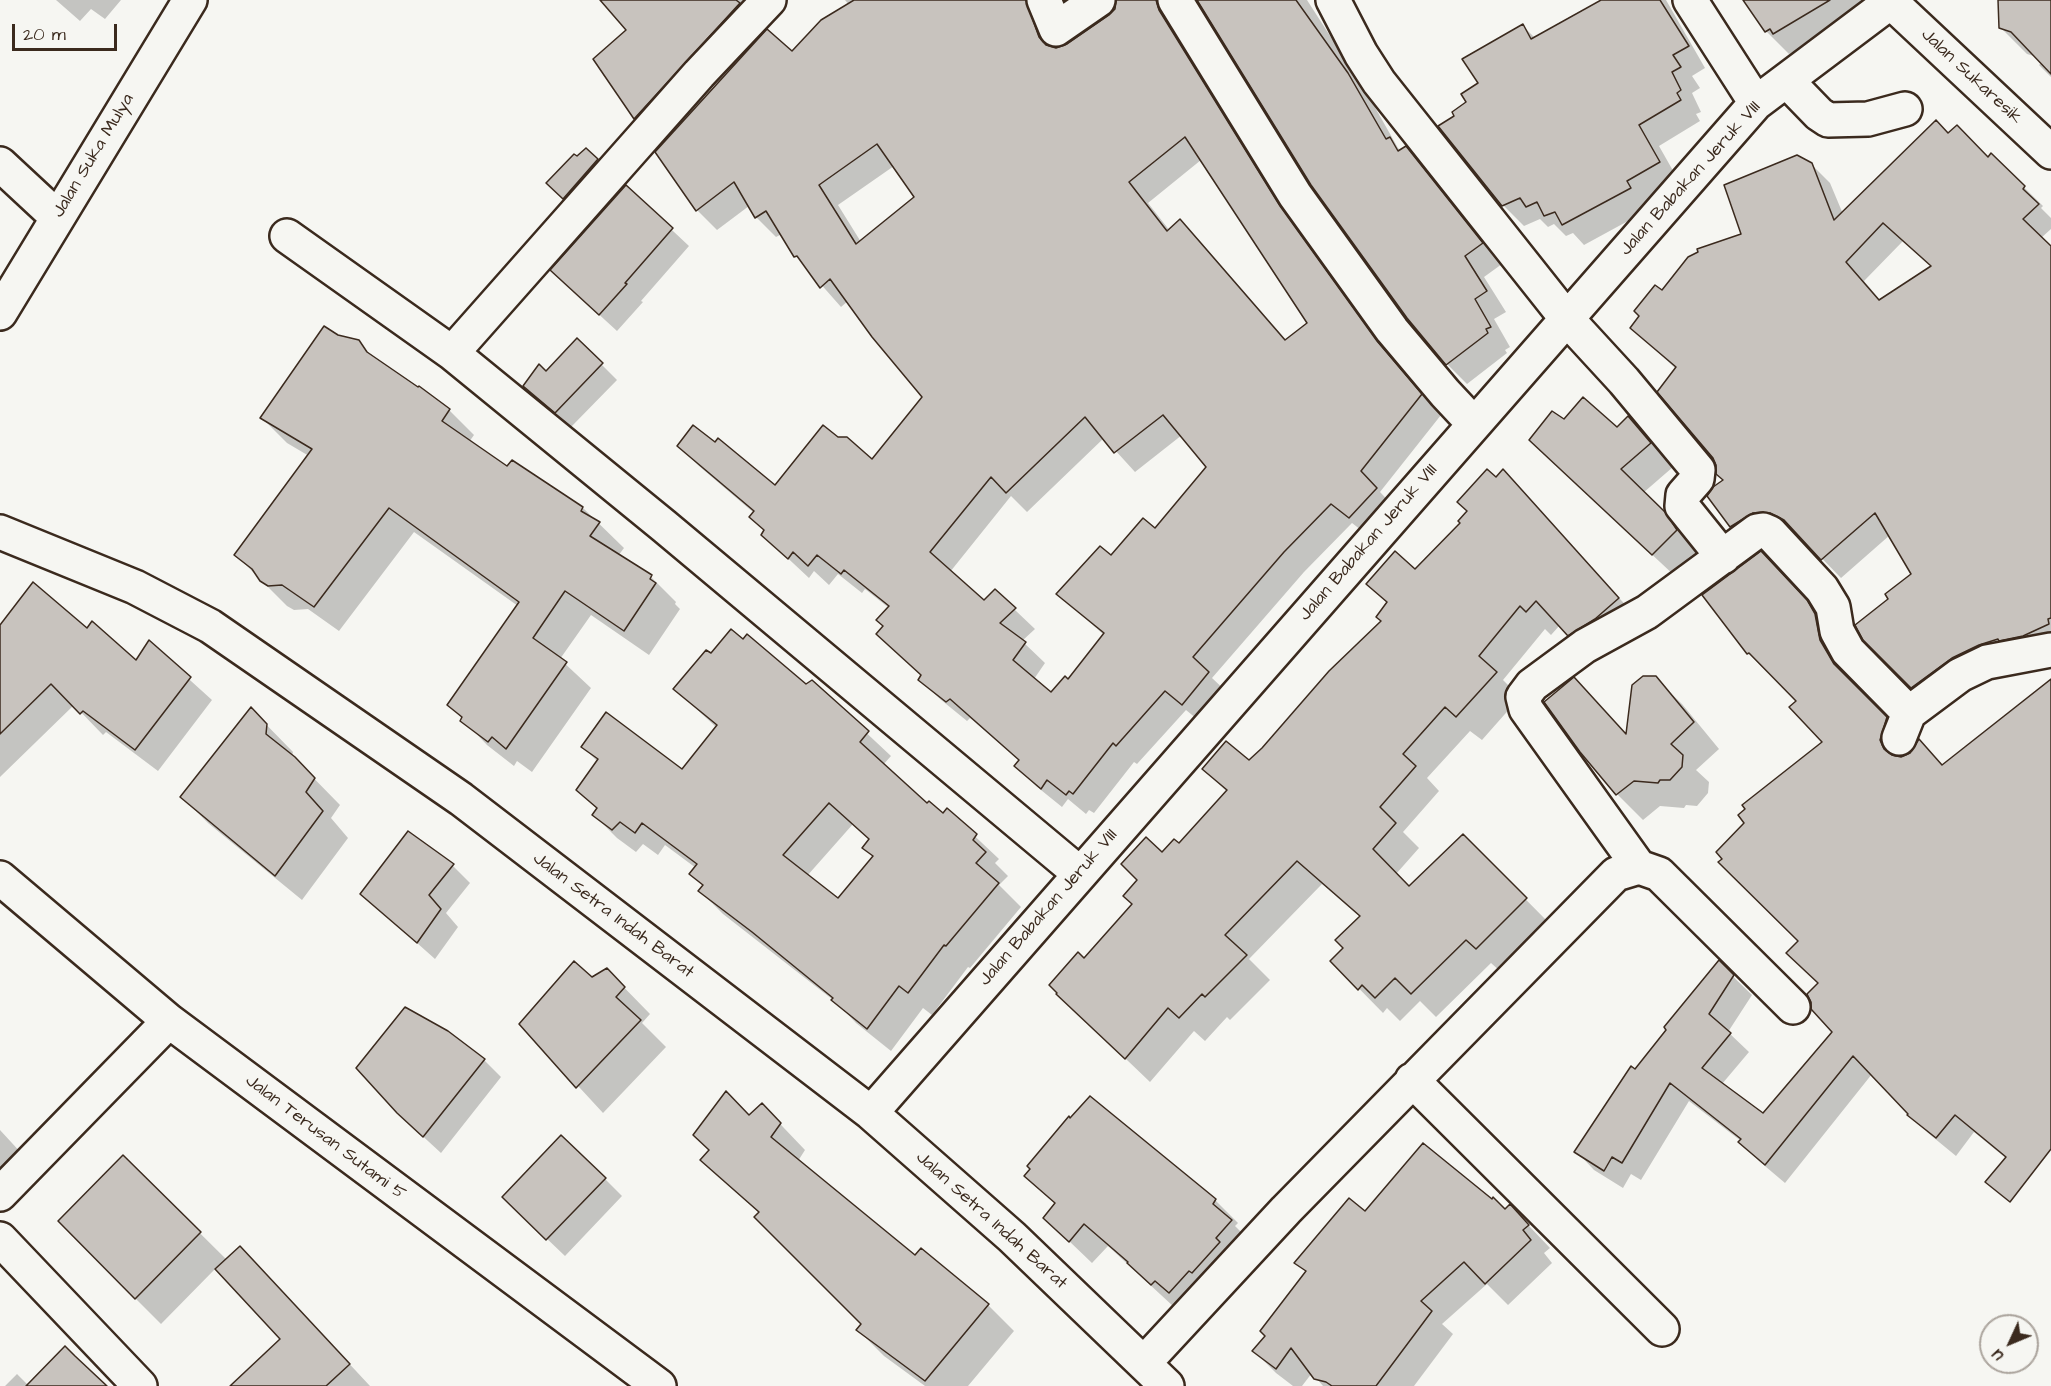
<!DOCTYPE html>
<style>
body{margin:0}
#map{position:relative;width:2051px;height:1386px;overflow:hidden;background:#f6f6f2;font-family:"Architects Daughter",sans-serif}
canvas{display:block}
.north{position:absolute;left:1979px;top:1314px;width:60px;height:60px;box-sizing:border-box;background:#f6f6f2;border:2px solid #aba49d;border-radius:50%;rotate:226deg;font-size:16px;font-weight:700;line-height:24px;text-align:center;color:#3b2a1e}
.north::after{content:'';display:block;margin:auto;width:21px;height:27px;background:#3b2a1e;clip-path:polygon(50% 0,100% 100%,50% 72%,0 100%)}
.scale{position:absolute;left:12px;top:24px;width:105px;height:27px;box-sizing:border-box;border:3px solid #3b2a1e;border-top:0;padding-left:8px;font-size:18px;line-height:21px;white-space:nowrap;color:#3b2a1e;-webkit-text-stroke:4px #f6f6f2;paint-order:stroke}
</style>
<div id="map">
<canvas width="2051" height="1386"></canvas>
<div class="north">U</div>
<div class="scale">20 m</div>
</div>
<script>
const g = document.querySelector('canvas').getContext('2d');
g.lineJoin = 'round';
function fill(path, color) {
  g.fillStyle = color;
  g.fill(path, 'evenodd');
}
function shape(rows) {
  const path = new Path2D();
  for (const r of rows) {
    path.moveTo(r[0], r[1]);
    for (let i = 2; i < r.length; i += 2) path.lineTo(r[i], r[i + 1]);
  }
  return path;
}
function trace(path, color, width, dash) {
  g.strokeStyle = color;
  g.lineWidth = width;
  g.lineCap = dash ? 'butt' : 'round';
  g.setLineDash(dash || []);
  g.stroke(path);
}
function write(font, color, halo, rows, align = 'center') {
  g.font = font + ' "Architects Daughter",sans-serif';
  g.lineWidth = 4.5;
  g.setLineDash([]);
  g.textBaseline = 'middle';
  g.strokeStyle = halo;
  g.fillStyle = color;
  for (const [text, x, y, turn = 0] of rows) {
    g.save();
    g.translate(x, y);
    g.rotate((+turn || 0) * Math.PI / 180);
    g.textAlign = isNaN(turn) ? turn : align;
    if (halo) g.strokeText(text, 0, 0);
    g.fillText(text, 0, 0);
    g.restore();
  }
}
fill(shape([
 [56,0,121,0,105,19,91,9,80,21],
 [602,0,747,0,648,131,635,118,595,59,628,30],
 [845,0,1307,0,1368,95,1398,148,1401,151,1406,148,1426,168,1502,264,1484,277,1506,312,1494,319,1510,347,1505,350,1507,353,1467,384,1447,364,1200,2,1196,1,1185,4,1299,227,1397,363,1441,415,1380,492,1396,509,1370,537,1352,523,1304,572,1212,678,1228,693,1203,724,1186,710,1137,764,1134,762,1094,813,1089,810,1086,814,1068,799,1062,807,1036,786,1016,766,1020,761,970,718,967,721,940,699,920,680,922,676,885,626,889,608,865,589,862,593,838,574,829,585,814,571,809,578,763,535,766,531,754,513,699,466,679,446,775,487,872,461,924,397,848,301,841,307,796,256,782,234,776,237,756,217,749,206,717,230,697,210,792,54,849,5],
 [1067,1,1086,19,1108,4,1118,1,1116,9,1110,17,1067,46,1055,49,1046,29,1058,2],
 [1201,160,1309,324,1287,341,1200,241,1180,221,1170,231,1148,203],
 [894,166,916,198,861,242,838,205],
 [1182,435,1208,467,1156,531,1111,557,1058,594,1104,635,1068,681,1051,694,1034,679,1045,663,1022,641,1035,629,995,591,984,602,950,572,1011,496,1027,512,1104,438,1135,472],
 [1604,0,1666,0,1705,68,1692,76,1700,88,1692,93,1701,112,1696,114,1700,121,1659,146,1680,183,1646,202,1650,209,1584,245,1573,233,1566,236,1554,224,1548,227,1540,219,1524,226,1503,205,1456,117,1523,26,1535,38],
 [1745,0,1881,0,1797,55,1793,52,1789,54,1766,31],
 [2000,0,2051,0,2051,77,2039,65,2042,62,2037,57,2027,54,2000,27],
 [1948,134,1988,159,1991,155,2043,206,2041,208,2051,218,2051,229,2041,238,2051,248,2051,652,1931,706,1864,639,1890,599,1913,575,1890,535,1841,578,1801,537,1790,531,1750,545,1731,526,1709,496,1725,480,1676,369,1632,328,1663,292,1743,235,1811,164,1830,183,1843,214],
 [1903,241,1932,267,1881,301,1864,281],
 [586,150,606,169,572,206,548,183],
 [626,187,689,246,641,301,643,302,617,331,569,287],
 [337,337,358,342,377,361,449,410,474,435,469,442,507,468,512,462,583,508,624,548,618,556,651,577,676,602,675,604,680,609,649,655,591,615,560,659,591,688,532,772,517,761,514,766,487,745,449,705,518,606,414,532,339,631,308,609,294,610,287,606,236,555,309,456,287,443,262,418],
 [577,340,617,380,571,427,525,386,546,373],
 [1628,418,1651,441,1673,467,1643,493,1689,538,1699,553,1676,577,1554,463,1564,421,1617,429],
 [1503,471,1642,623,1593,659,1560,625,1551,635,1545,629,1503,680,1520,697,1482,740,1470,731,1427,778,1439,791,1403,832,1419,848,1396,874,1409,888,1463,836,1550,924,1501,972,1491,963,1436,1017,1420,1001,1400,1021,1387,1008,1383,1013,1332,961,1345,948,1360,917,1322,884,1249,959,1270,980,1230,1020,1227,1017,1205,1041,1194,1031,1150,1082,1058,994,1084,960,1134,905,1162,854,1180,846,1227,792,1204,769,1249,762,1382,621,1388,604,1368,584,1415,571,1462,523],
 [1780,572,1825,621,1839,660,1853,684,1905,737,1899,758,1943,766,2051,682,2051,1143,2019,1169,1974,1132,1956,1156,1928,1133,1872,1074,1785,1183,1759,1161,1741,1141,1689,1101,1641,1180,1631,1174,1623,1188,1594,1170,1576,1151,1635,1071,1719,963,1752,995,1728,1032,1749,1052,1722,1084,1764,1115,1834,1032,1819,984,1800,941,1825,742,1798,701,1769,670,1767,672,1748,653],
 [0,628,87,630,136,662,149,643,212,700,158,771,106,732,103,735,74,705,0,777],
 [1655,678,1682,704,1719,749,1696,770,1709,782,1708,793,1697,806,1686,805,1684,808,1660,806,1643,820,1617,794,1581,751,1627,735],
 [812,682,891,756,883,765,927,805,943,815,947,810,999,859,995,863,1008,876,999,885,1021,907,970,968,968,967,932,1015,923,1008,891,1051,856,1023,837,1003,723,914,700,891,704,887,691,874,696,868,665,845,658,855,643,844,636,852,617,838,594,815,598,810,578,790,598,762,583,747,683,771,717,728,675,689,806,686],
 [853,824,870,840,864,848,874,858,838,900,807,876],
 [251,709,293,752,292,756,340,805,331,818,348,838,302,900,208,823,182,797],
 [408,833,453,866,470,883,446,913,458,927,435,959,362,894],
 [607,970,650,1014,642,1023,666,1047,603,1113,521,1024],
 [484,1060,501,1077,441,1153,416,1130],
 [1090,1098,1215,1200,1238,1223,1235,1226,1253,1244,1192,1314,1178,1302,1174,1307,1108,1246,1092,1263,1045,1218,1056,1204,1026,1176,1070,1120],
 [762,1105,805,1150,798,1161,915,1258,921,1251,988,1305,1014,1331,968,1386,925,1386,884,1356,858,1330,863,1324,760,1214,702,1160],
 [0,1130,23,1155,0,1177],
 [123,1157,227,1260,262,1270,370,1386,241,1386,282,1339,216,1268,161,1324,105,1268],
 [605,1179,622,1196,565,1256,521,1214],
 [1510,1206,1550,1248,1544,1253,1552,1263,1508,1305,1487,1284,1442,1324,1453,1334,1414,1386,1323,1386,1312,1373,1302,1386,1293,1386,1276,1373,1254,1351,1266,1336,1307,1273,1296,1263,1365,1213,1505,1211],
 [17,1374,28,1385,105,1386,5,1386]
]), '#0003');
const building = shape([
 [600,0,736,0,740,3,634,119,593,59,626,30,600,0],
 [854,0,1026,0,1039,37,1046,45,1056,48,1067,44,1109,15,1115,9,1116,0,1156,0,1159,10,1280,206,1377,341,1422,394,1361,471,1377,488,1349,518,1331,504,1284,552,1193,657,1209,672,1182,705,1165,691,1116,746,1113,743,1073,794,1069,791,1066,795,1047,780,1041,789,1014,766,1019,760,950,699,946,702,918,680,921,675,876,634,883,626,876,620,889,606,844,570,841,574,817,555,808,566,793,552,788,559,761,535,764,530,749,517,754,511,677,446,693,425,715,442,718,438,775,485,823,425,838,437,847,437,872,459,922,397,872,337,830,279,820,288,797,256,794,257,766,211,755,218,734,182,696,211,655,152,767,29,792,51,821,20,854,0],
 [1185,137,1307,323,1285,340,1180,219,1167,231,1129,182,1185,137],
 [877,144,914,197,856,244,819,185,877,144],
 [1163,415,1206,467,1155,528,1143,518,1111,555,1100,546,1056,594,1104,633,1068,679,1065,676,1051,692,1013,660,1026,642,1000,623,1016,608,995,589,984,600,930,552,991,477,1006,493,1085,417,1114,453,1163,415],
 [1197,0,1296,0,1348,73,1386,139,1390,137,1398,151,1406,146,1483,243,1465,256,1487,291,1475,299,1491,327,1486,329,1488,333,1446,365,1407,318,1311,185,1197,0],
 [1601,0,1660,0,1689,46,1673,55,1681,67,1672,72,1681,90,1677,93,1681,100,1639,125,1660,162,1627,181,1631,188,1562,225,1555,212,1544,216,1537,202,1526,207,1520,198,1502,206,1438,126,1454,116,1452,112,1466,102,1461,94,1478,83,1462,59,1523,24,1531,39,1601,0],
 [1743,0,1830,0,1773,34,1770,29,1765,32,1743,0],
 [1998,0,2051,0,2051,74,2011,32,1999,28,1998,0],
 [1936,120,1948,133,1957,125,1988,157,1991,153,2025,186,2023,189,2039,204,2023,219,2051,246,2051,618,2048,619,2049,624,2023,636,1999,641,1998,639,1979,645,1952,658,1911,688,1863,640,1855,625,1888,599,1885,594,1911,574,1875,513,1821,560,1784,520,1770,513,1753,513,1730,527,1707,496,1713,487,1723,480,1716,474,1716,465,1713,458,1657,392,1676,367,1630,328,1639,316,1634,311,1655,285,1662,290,1688,257,1698,252,1697,249,1741,234,1724,185,1797,155,1812,163,1834,220,1936,120],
 [1883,223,1931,266,1879,300,1846,262,1883,223],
 [586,148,598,159,563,199,546,183,574,154,577,156,586,148],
 [626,185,673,228,625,283,627,284,599,315,550,270,626,185],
 [324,326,338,335,359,340,367,352,418,387,419,386,450,409,442,421,507,466,512,460,583,507,581,511,600,522,590,536,652,575,650,579,656,583,624,631,565,591,533,638,567,662,506,749,492,737,488,742,460,721,462,717,447,705,519,602,389,508,314,607,282,585,268,586,260,581,252,569,234,555,312,449,260,418,324,326],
 [577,338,603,363,555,413,523,386,539,364,546,371,577,338],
 [1583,397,1617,427,1628,416,1651,443,1621,469,1666,513,1677,530,1652,555,1529,440,1552,411,1564,419,1583,397],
 [1487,469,1496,477,1503,469,1619,598,1595,619,1568,636,1536,601,1526,612,1520,606,1479,656,1497,672,1456,717,1445,707,1403,754,1416,766,1380,807,1396,823,1373,849,1409,886,1463,834,1527,898,1476,949,1466,940,1411,994,1395,978,1375,998,1362,985,1358,990,1330,961,1343,948,1335,940,1360,916,1297,861,1225,935,1247,955,1205,997,1202,994,1179,1018,1168,1008,1125,1059,1056,994,1057,993,1049,985,1078,952,1084,958,1132,904,1123,896,1137,880,1121,864,1146,837,1162,852,1174,839,1179,843,1227,790,1202,769,1226,741,1249,760,1262,748,1329,671,1381,621,1376,617,1387,602,1366,584,1395,551,1415,569,1460,523,1458,521,1467,511,1457,502,1487,469],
 [1761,551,1807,600,1815,614,1820,640,1834,664,1887,717,1880,740,1884,749,1892,755,1901,757,1910,753,1919,739,1942,765,2051,679,2051,1149,2010,1202,1985,1182,2006,1157,1955,1115,1936,1138,1907,1115,1908,1114,1853,1056,1765,1165,1738,1142,1741,1139,1670,1083,1622,1163,1612,1157,1604,1171,1574,1152,1631,1066,1635,1069,1666,1030,1664,1027,1719,960,1734,975,1709,1014,1731,1033,1702,1068,1763,1113,1832,1032,1811,1009,1811,1002,1807,994,1818,983,1786,953,1798,941,1718,862,1722,859,1716,852,1744,823,1738,815,1745,809,1742,805,1822,742,1789,707,1796,701,1749,653,1747,654,1702,595,1761,551],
 [33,582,87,628,92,621,136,660,149,640,191,677,135,750,83,711,80,714,51,684,0,734,0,625,33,582],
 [731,629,743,639,747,634,806,684,812,680,869,731,860,742,927,803,929,801,943,813,947,808,977,834,973,840,986,852,976,863,999,883,946,946,944,945,908,993,899,986,867,1029,831,1000,833,998,752,932,698,891,703,885,689,874,697,864,642,823,635,833,620,822,612,830,592,815,597,808,576,790,598,759,581,747,606,712,682,769,717,725,673,689,706,650,711,653,731,629],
 [829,803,869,839,862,848,873,856,838,898,783,855,829,803],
 [1643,676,1656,676,1694,722,1671,744,1683,755,1682,767,1670,780,1660,780,1658,783,1634,781,1616,795,1580,752,1544,702,1574,677,1626,734,1632,685,1643,676],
 [251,707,267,724,266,734,295,757,315,778,306,792,323,811,275,876,180,797,251,707],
 [408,831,454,864,429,895,441,909,417,943,360,894,408,831],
 [574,961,592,977,607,968,625,987,616,997,641,1020,576,1088,519,1024,574,961],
 [405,1007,448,1031,485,1059,423,1137,397,1113,356,1068,405,1007],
 [726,1091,749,1115,762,1103,781,1123,771,1137,915,1255,921,1248,989,1304,925,1381,856,1330,861,1324,754,1217,759,1212,700,1160,709,1150,693,1135,726,1091],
 [1090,1096,1216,1199,1213,1204,1232,1220,1216,1238,1220,1242,1192,1273,1189,1271,1169,1293,1155,1281,1151,1285,1127,1263,1128,1262,1084,1224,1069,1242,1043,1218,1055,1203,1024,1176,1030,1169,1027,1166,1069,1116,1070,1118,1090,1096],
 [561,1135,606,1178,546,1240,502,1197,561,1135],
 [1423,1143,1492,1199,1493,1197,1505,1209,1510,1204,1529,1225,1523,1230,1531,1240,1485,1284,1464,1262,1421,1301,1432,1311,1376,1386,1332,1386,1326,1382,1314,1379,1291,1348,1276,1369,1252,1351,1265,1336,1260,1331,1306,1271,1294,1263,1349,1198,1365,1211,1423,1143],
 [123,1155,201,1232,135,1299,58,1221,123,1155],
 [240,1246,350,1364,326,1386,230,1386,280,1339,215,1269,240,1246],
 [65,1346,75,1356,107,1386,26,1386,65,1346]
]);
fill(building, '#c8c3be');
trace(building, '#3b2a1e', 1.5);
const minor = shape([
 [1044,0,1056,29,1098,0],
 [1175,0,1295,195,1392,330,1445,393,1474,424],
 [1333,0,1361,54,1379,82,1567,319,1624,381,1698,470,1697,479,1683,495,1682,506,1723,557],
 [1690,0,1756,103],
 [1891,2,2051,152],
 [1787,81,1819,114,1828,120,1868,119,1905,109],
 [0,164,57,217],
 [287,236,452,353,664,526,1079,873],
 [0,313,190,0],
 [452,353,699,74,769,0],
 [0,532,135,587,210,626,461,799,871,1113,1012,1237,1167,1386],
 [1899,738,1909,713],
 [1639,867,1526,709,1523,697,1532,685,1585,646,1647,612,1757,531,1763,530,1770,533,1822,589,1833,607,1837,631,1848,651,1909,713,1960,675,1987,662,2051,650],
 [0,878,169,1021,659,1386],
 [1412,1080,1662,1329],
 [871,1113,1756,103,1893,0],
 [0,1194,169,1021],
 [0,1239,140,1386],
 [1144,1363,1286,1210,1616,874,1639,867,1659,874,1793,1007]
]);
trace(minor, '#3b2a1e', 38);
trace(minor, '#f6f6f2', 33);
write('18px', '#3b2a1e', '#f6f6f2', [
 ["Jalan Sukaresik",1971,77,43],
 ["Jalan Suka Mulya",94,156,-59],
 ["Jalan Babakan Jeruk VIII",1691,179,-48],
 ["Jalan Babakan Jeruk VIII",1369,543,-49],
 ["Jalan Babakan Jeruk VIII",1049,908,-49],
 ["Jalan Setra Indah Barat",613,916,37],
 ["Jalan Terusan Sutami 5",325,1138,37],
 ["Jalan Setra Indah Barat",991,1221,42]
]);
</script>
